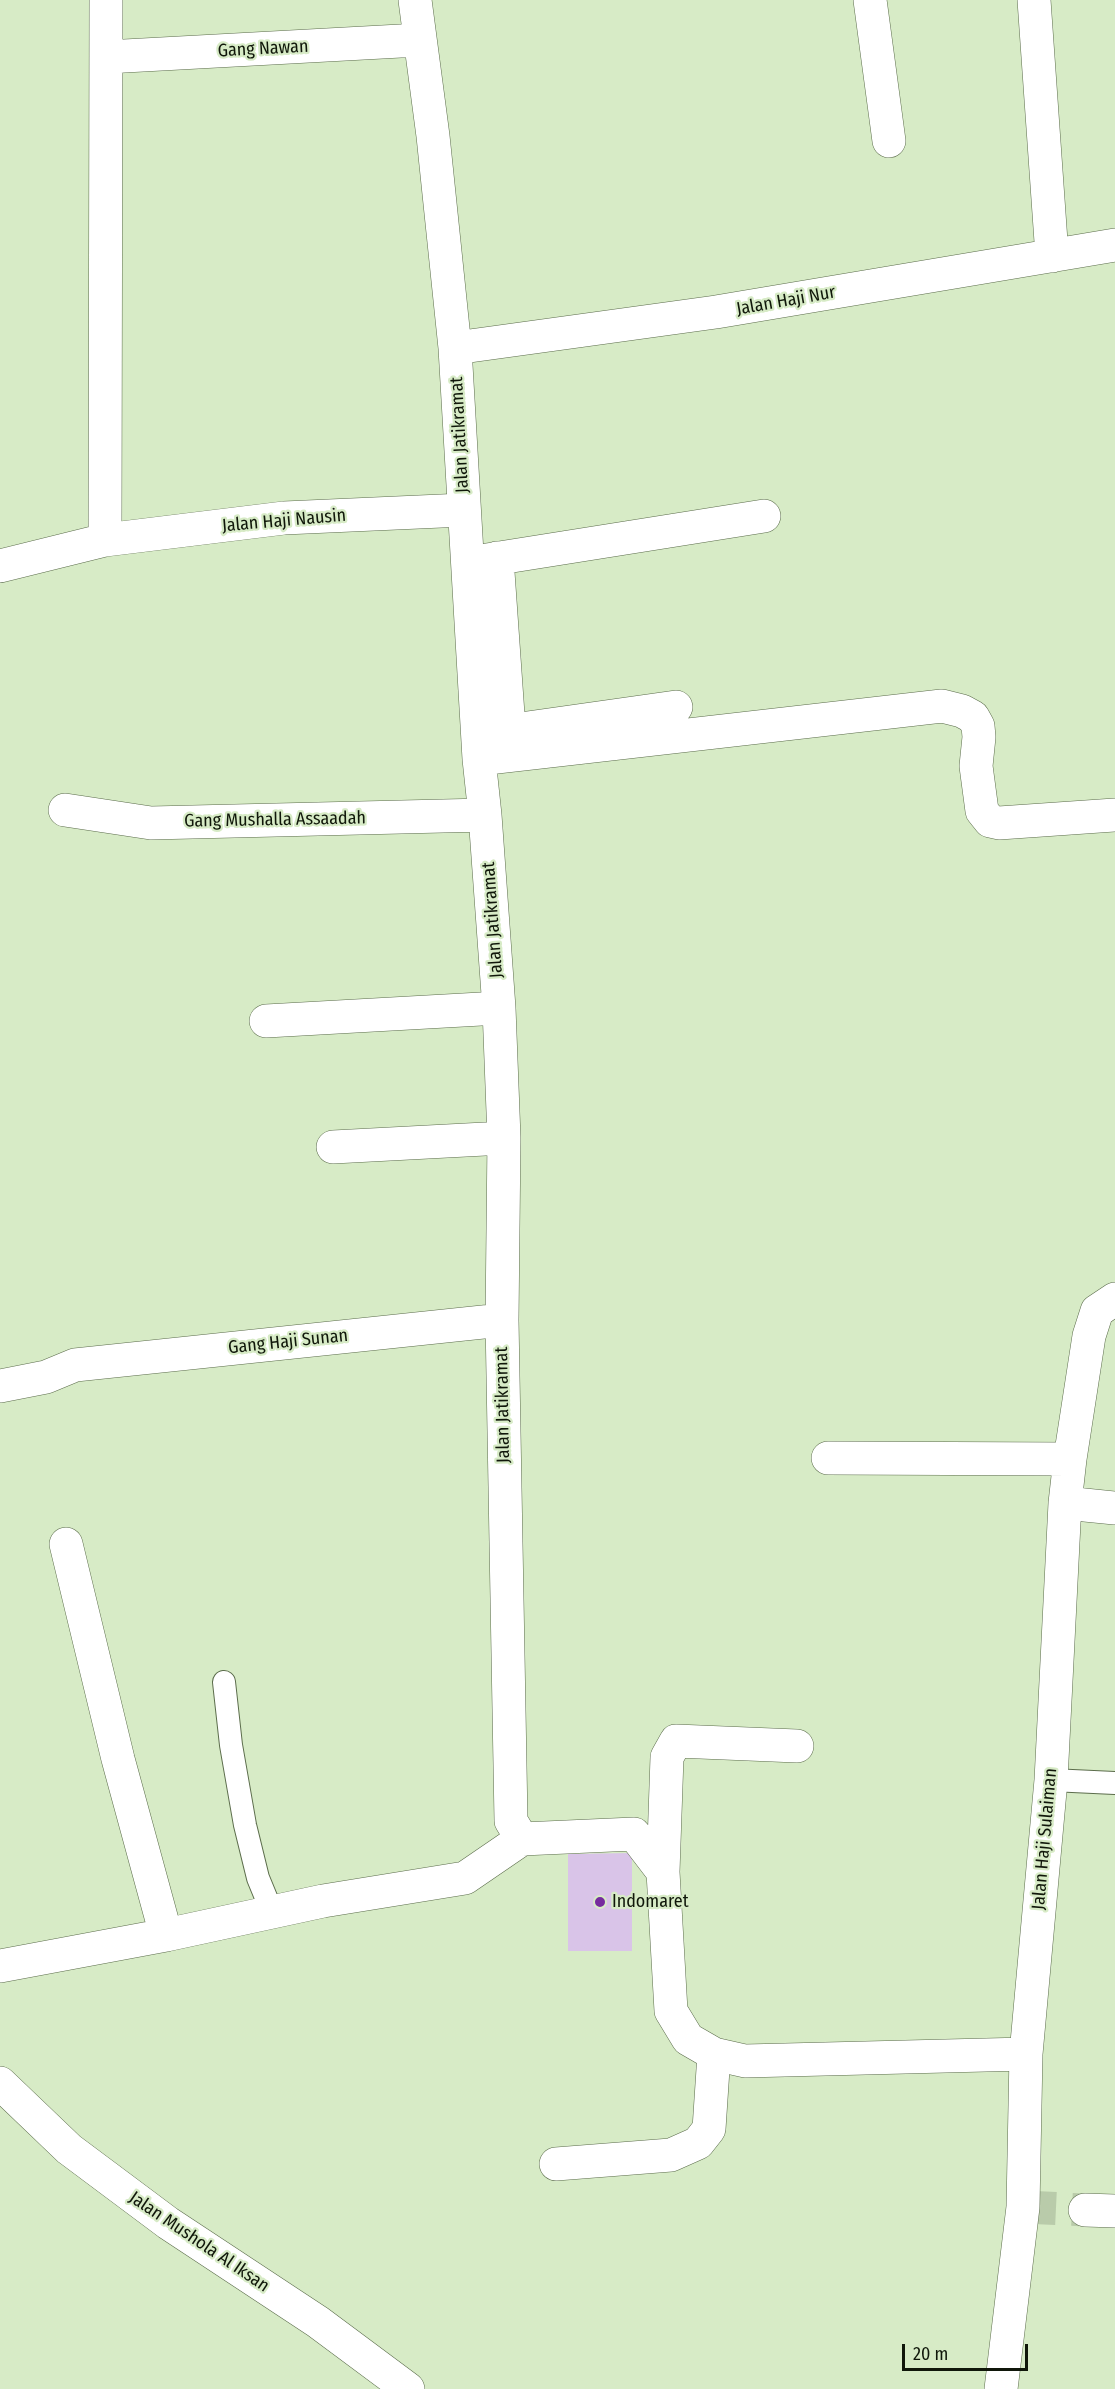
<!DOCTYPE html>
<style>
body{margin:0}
#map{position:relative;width:1115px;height:2389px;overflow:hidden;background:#d7ebc6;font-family:"Fira Sans Condensed",sans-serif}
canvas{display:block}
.scale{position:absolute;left:902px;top:2344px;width:126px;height:27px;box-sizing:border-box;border:3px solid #10170a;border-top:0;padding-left:8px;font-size:18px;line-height:21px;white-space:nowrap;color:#10170a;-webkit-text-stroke:4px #d7ebc6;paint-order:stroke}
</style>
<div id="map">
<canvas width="1115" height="2389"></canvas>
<div class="scale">20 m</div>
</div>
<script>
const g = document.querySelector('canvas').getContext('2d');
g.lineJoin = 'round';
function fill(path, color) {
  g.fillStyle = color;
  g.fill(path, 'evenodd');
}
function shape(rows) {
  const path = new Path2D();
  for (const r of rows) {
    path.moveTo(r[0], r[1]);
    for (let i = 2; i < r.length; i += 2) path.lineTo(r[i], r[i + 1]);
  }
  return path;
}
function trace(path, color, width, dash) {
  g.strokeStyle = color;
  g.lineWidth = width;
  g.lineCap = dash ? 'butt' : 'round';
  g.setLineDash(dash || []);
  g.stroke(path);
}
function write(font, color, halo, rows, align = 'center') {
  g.font = font + ' "Fira Sans Condensed",sans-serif';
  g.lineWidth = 4.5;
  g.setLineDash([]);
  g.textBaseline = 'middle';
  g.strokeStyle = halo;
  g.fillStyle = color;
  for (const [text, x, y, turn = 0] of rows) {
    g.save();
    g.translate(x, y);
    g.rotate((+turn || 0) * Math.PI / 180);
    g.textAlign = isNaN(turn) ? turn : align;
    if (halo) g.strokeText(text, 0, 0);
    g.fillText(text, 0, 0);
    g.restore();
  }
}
fill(shape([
 [632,1853,632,1951,568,1951,568,1854]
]), '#d9c4e8');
trace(shape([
 [1023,2207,1085,2210]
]), '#b9cbaa', 33, [33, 16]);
const service = shape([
 [224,1682,231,1745,245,1825,258,1878,272,1912],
 [1051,1780,1115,1783]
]);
const minor = shape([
 [415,0,433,136,455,348,479,759,485,815,499,1008,504,1138,502,1320,511,1821,522,1839],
 [870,0,889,141],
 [1034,0,1052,256],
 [106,57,419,40],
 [455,348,716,312,1115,245],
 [105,540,106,0],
 [497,558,509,729],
 [468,563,764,516],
 [0,566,105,540,284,518,464,510],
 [478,735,676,707],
 [479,759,942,706,962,711,973,717,978,726,979,737,976,766,982,811,990,821,999,823,1115,815],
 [65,810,151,823,485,815],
 [266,1021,499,1008],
 [333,1147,504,1138],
 [0,1386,46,1377,75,1365,502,1320],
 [828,1458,1070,1459],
 [1065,1503,1115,1508],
 [66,1544,118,1759,166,1935],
 [663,1872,667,1757,676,1741,797,1746],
 [0,1966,166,1935,323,1901,465,1878,522,1839,634,1834,663,1872,671,2011,688,2039,714,2054,745,2061,1026,2054],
 [0,2083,69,2149,168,2223,318,2322,408,2389],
 [556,2164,671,2155,698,2143,709,2129,714,2054],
 [1085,2210,1115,2211],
 [1001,2389,1023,2207,1026,2054,1051,1780,1065,1503,1070,1459,1089,1336,1097,1311,1115,1299]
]);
trace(service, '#5b6c4b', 24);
trace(minor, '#5b6c4b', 34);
trace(service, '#fff', 22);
trace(minor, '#fff', 33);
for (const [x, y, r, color] of [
 [600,1902,6,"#762c9e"]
]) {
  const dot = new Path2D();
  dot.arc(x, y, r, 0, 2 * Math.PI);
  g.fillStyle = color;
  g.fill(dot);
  trace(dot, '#d7ebc6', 2);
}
write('18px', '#10170a', '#d7ebc6', [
 ["Gang Nawan",263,49,-3],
 ["Jalan Haji Nur",786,301,-10],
 ["Jalan Jatikramat",460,435,-93],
 ["Jalan Haji Nausin",284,521,-5],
 ["Gang Mushalla Assaadah",275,820,-1],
 ["Jalan Jatikramat",493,920,-94],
 ["Gang Haji Sunan",288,1342,-6],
 ["Jalan Jatikramat",503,1405,-91],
 ["Jalan Haji Sulaiman",1045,1839,-85],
 ["Jalan Mushola Al Iksan",199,2242,34]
]);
write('18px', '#10170a', '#d7ebc6', [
 ["Indomaret",612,1902]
], 'left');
</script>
